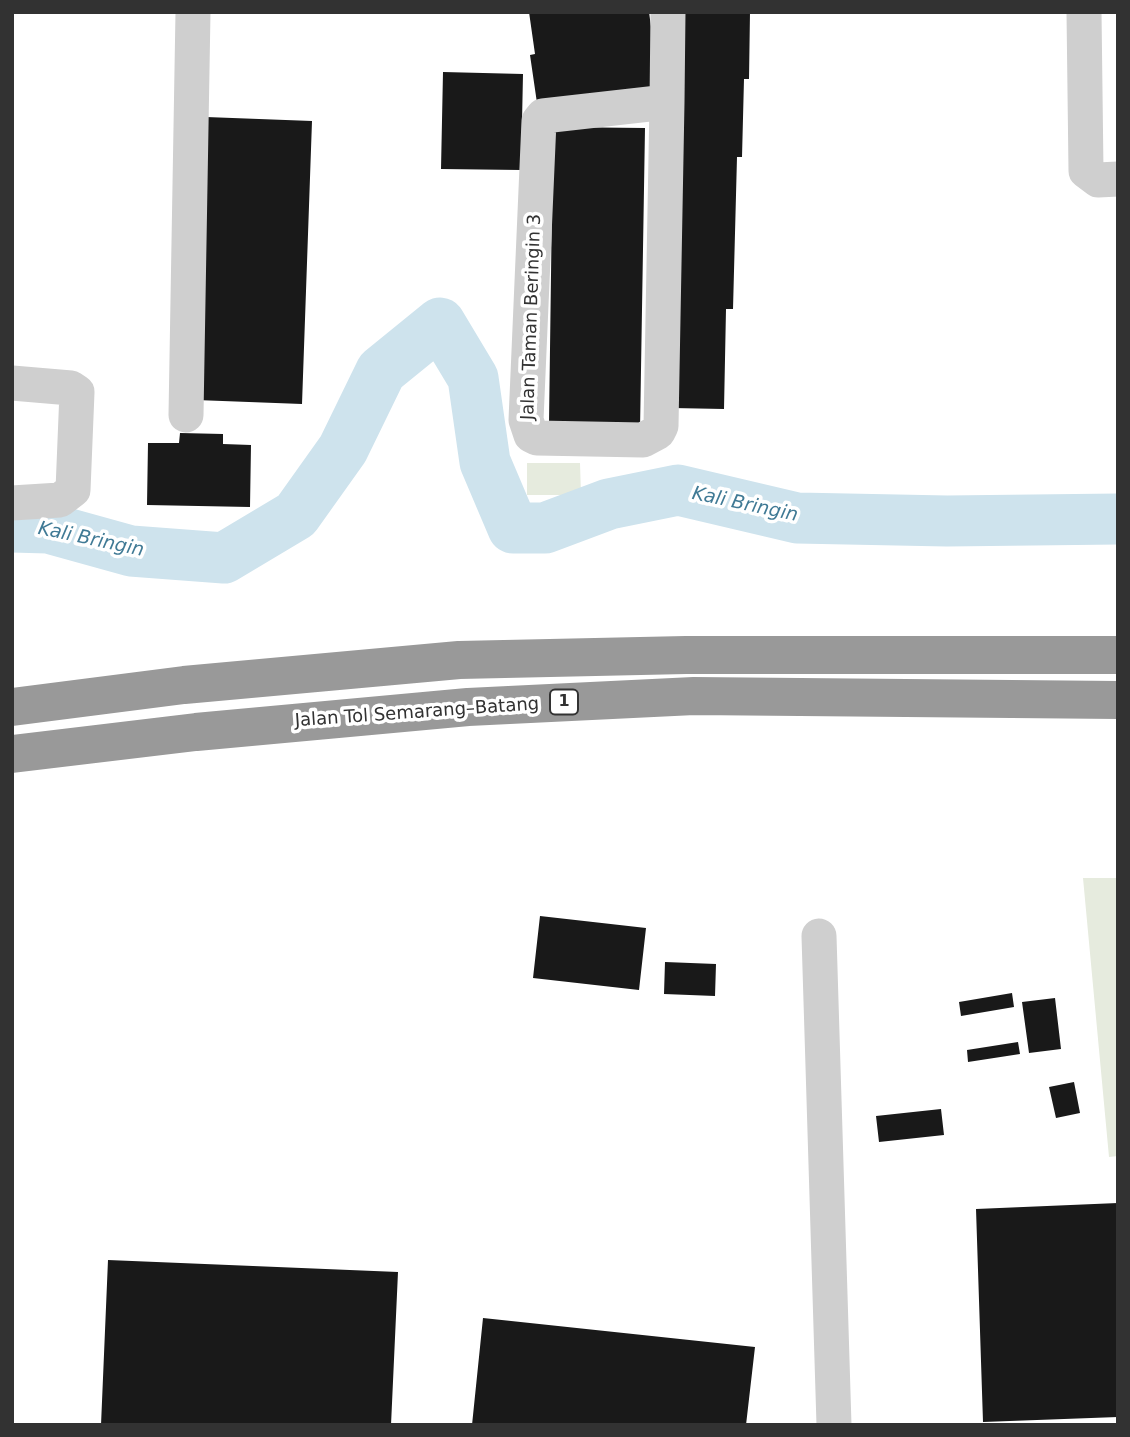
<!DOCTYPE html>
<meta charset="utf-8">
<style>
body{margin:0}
#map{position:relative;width:1130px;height:1437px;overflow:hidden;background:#fff;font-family:"DejaVu Sans",sans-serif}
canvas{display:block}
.frame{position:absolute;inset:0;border:14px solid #323232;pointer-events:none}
</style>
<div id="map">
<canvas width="1130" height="1437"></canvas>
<div class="frame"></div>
</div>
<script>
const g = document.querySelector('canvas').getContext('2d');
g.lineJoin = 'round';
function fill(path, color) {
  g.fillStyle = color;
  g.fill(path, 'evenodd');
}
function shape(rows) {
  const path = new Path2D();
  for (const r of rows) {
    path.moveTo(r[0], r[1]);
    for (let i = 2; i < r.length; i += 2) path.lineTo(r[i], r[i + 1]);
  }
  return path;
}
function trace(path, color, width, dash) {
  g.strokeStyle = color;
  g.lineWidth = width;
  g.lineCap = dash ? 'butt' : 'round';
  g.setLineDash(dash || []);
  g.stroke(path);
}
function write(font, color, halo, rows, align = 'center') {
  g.font = font + ' "DejaVu Sans",sans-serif';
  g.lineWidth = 7;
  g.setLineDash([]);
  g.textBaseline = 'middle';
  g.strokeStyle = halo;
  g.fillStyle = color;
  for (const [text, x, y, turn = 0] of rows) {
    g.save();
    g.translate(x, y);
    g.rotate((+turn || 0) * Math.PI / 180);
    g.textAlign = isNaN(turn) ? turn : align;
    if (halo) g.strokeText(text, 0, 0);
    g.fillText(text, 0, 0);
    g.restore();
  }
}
fill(shape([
 [527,463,580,463,581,495,527,495],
 [1083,878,1118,878,1118,1156,1109,1157]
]), '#e6ebde');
trace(shape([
 [12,527,48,528,131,551,224,558,296,515,343,449,381,371,440,323,473,378,485,462,513,528,545,528,609,504,678,490,797,518,947,521,1118,519]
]), '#cee3ed', 51);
fill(shape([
 [529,12,649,12,659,86,537,103,530,55,535,54],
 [681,12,750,12,749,79,744,79,742,157,737,157,733,309,726,309,724,409,672,408],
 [443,72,523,74,521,170,441,169],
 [206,117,312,121,302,404,196,400],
 [553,127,645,128,640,430,549,423],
 [180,433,223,434,223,444,251,445,250,507,147,505,148,443,179,443],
 [540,916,646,928,639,990,533,978],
 [665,962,716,964,715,996,664,994],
 [1012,993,1014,1007,961,1016,959,1002],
 [1055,998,1061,1049,1029,1053,1022,1002],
 [1018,1042,1020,1054,968,1062,967,1050],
 [1074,1082,1080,1113,1056,1118,1049,1087],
 [941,1109,944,1135,879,1142,876,1116],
 [1118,1203,1118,1417,983,1422,976,1209],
 [108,1260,398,1272,391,1425,101,1425],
 [483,1318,755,1347,746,1425,472,1425]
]), '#191919');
trace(shape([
 [1084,12,1086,171,1098,180,1118,179],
 [667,102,543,116,539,121,526,420,531,435,537,438,643,440,658,432,661,426,667,102,668,12],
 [12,383,71,388,77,392,73,490,60,500,12,503],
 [186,415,193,12],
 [819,936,834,1425]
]), '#cfcfcf', 35);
trace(shape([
 [12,707,184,685,459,660,686,655,1118,655],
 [12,754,196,732,468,707,694,696,1118,700]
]), '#999', 38);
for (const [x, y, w] of [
 [564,702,28]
]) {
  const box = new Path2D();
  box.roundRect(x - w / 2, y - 12.5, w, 25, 5);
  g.fillStyle = '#fff';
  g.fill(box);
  trace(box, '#323232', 2);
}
write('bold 16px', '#323232', null, [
 ["1",564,702]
]);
write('18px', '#323232', '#fff', [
 ["Jalan Taman Beringin 3",532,317,-88],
 ["Jalan Tol Semarang–Batang",417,713,-4]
]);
write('italic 19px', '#407a95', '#fff', [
 ["Kali Bringin",745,505,12],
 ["Kali Bringin",91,540,12]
]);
</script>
